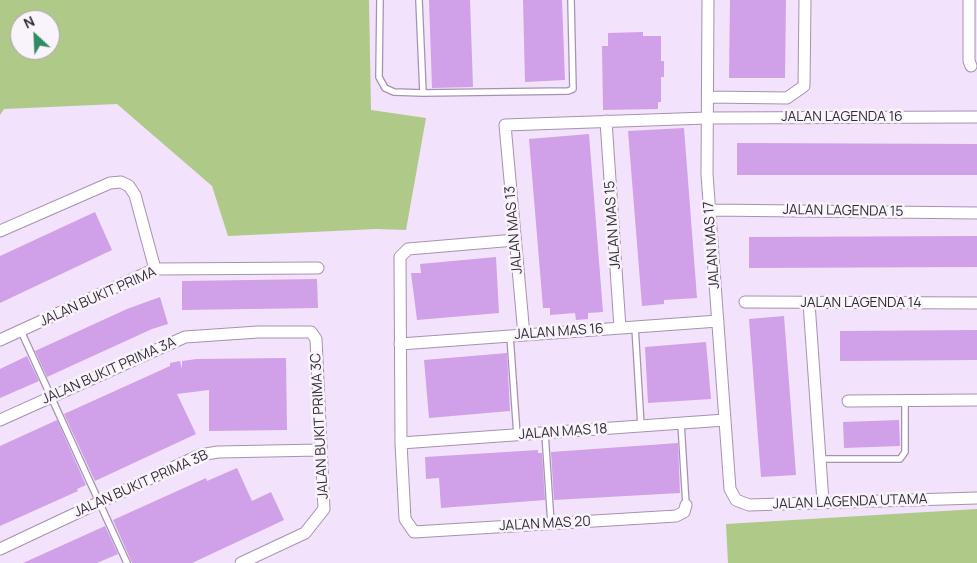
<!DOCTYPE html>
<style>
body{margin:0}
#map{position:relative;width:977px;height:563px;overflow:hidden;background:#f3e2fc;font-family:Manrope,sans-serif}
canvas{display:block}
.north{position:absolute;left:10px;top:10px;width:50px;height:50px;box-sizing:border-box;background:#f9f4fb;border:1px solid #aaa4ad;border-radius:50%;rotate:335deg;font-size:14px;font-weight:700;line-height:20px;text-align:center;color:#342c38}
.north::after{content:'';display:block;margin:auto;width:18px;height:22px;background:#318c63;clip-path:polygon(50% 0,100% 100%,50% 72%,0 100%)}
</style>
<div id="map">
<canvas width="977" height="563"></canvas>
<div class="north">N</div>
</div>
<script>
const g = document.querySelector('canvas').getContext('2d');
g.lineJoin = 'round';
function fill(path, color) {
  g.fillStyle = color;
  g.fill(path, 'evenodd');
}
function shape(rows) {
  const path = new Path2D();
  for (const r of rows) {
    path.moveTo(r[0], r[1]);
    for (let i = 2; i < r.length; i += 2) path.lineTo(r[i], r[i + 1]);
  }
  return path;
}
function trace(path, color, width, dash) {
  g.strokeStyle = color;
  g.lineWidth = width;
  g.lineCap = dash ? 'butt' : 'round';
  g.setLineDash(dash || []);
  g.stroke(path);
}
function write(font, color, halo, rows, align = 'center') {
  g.font = font + ' Manrope,sans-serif';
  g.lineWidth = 5;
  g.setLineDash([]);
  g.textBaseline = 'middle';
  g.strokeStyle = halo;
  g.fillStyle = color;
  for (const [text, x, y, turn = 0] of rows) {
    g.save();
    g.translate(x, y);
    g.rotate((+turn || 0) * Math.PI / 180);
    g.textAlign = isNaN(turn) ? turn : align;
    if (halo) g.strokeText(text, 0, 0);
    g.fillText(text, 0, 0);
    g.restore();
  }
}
fill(shape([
 [0,0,369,0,371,110,426,118,406,230,376,229,228,236,212,186,117,104,4,109,0,115],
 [20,20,50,20,50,50,20,50],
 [977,509,977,563,728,563,726,524]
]), '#afc989');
fill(shape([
 [429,0,470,0,473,87,432,88],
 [523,0,562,0,565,80,525,82],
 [730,0,786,0,785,78,729,78],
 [643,32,643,36,661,36,661,61,664,61,664,77,661,77,661,102,658,102,658,109,603,110,602,46,608,46,608,33],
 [684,128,697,298,664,300,664,304,642,306,628,131],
 [589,134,603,312,588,313,588,319,576,320,575,313,550,315,550,308,543,308,529,139],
 [737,143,977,144,977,175,737,175],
 [95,212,112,250,0,303,0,256],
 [977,236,977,267,749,268,749,237],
 [496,257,499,313,417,320,411,273,421,273,420,264],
 [317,279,318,308,182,310,182,281],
 [160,297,168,324,152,329,47,377,35,351,127,309],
 [784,316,796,475,761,477,749,319],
 [977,330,977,360,840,361,840,331],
 [706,342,711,399,648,403,645,347],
 [507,353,510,411,429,418,424,360],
 [27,356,39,381,0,398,0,369],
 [286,358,287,430,209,431,209,390,177,394,196,434,95,481,64,414,170,366,170,363,180,361,182,369,182,361,197,359],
 [57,420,86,485,77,489,78,491,0,526,0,446],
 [899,420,900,446,844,448,843,422],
 [678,443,680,493,554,500,551,452],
 [538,450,538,453,542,453,545,500,441,508,439,478,426,479,425,457],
 [237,468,252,501,271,492,284,520,192,563,132,563,113,520,206,478,207,481],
 [105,526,118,554,97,563,23,563]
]), '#d0a0e8');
const lane = shape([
 [380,0,379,77,385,88,394,92,423,93],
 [419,0,423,93,568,91,573,89,571,0],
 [635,327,641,426],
 [21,331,127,563],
 [510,336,517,435],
 [681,423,686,505],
 [545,433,551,524],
 [820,459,900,459,905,452,905,401]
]);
const street = shape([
 [708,0,707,174,730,489,736,500,749,505,977,498],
 [969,0,969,61,971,66],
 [709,97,787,98,804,86,805,0],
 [606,121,620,328],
 [710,210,977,213],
 [0,231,110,183,121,182,129,186,135,195,155,269],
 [515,240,408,249,400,257,401,443,405,519,414,532,676,516,684,512,686,505],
 [745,302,977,303],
 [809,303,823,502],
 [524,335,505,125,707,118,977,117],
 [0,340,155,269,318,268],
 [400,344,718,321],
 [848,401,977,400],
 [0,420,185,337,258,332,311,332,316,339,324,509,305,533,241,563],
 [401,443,725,420],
 [0,549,200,455,218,452,320,450]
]);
trace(lane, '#a692b0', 8);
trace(street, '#a692b0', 13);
trace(lane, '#fff', 5.5);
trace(street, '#fff', 11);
write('14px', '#342c38', '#f9f4fb', [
 ["JALAN LAGENDA 16",842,117],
 ["JALAN LAGENDA 15",843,211,1],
 ["JALAN MAS 15",613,225,-94],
 ["JALAN MAS 13",514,230,-95],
 ["JALAN MAS 17",712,245,-94],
 ["JALAN BUKIT PRIMA",98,297,-24],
 ["JALAN LAGENDA 14",861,303],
 ["JALAN MAS 16",559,332,-4],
 ["JALAN BUKIT PRIMA 3A",109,371,-24],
 ["JALAN BUKIT PRIMA 3C",320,426,-93],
 ["JALAN MAS 18",563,432,-4],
 ["JALAN BUKIT PRIMA 3B",141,484,-24],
 ["JALAN LAGENDA UTAMA",850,502,-2],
 ["JALAN MAS 20",545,524,-3]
]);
</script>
